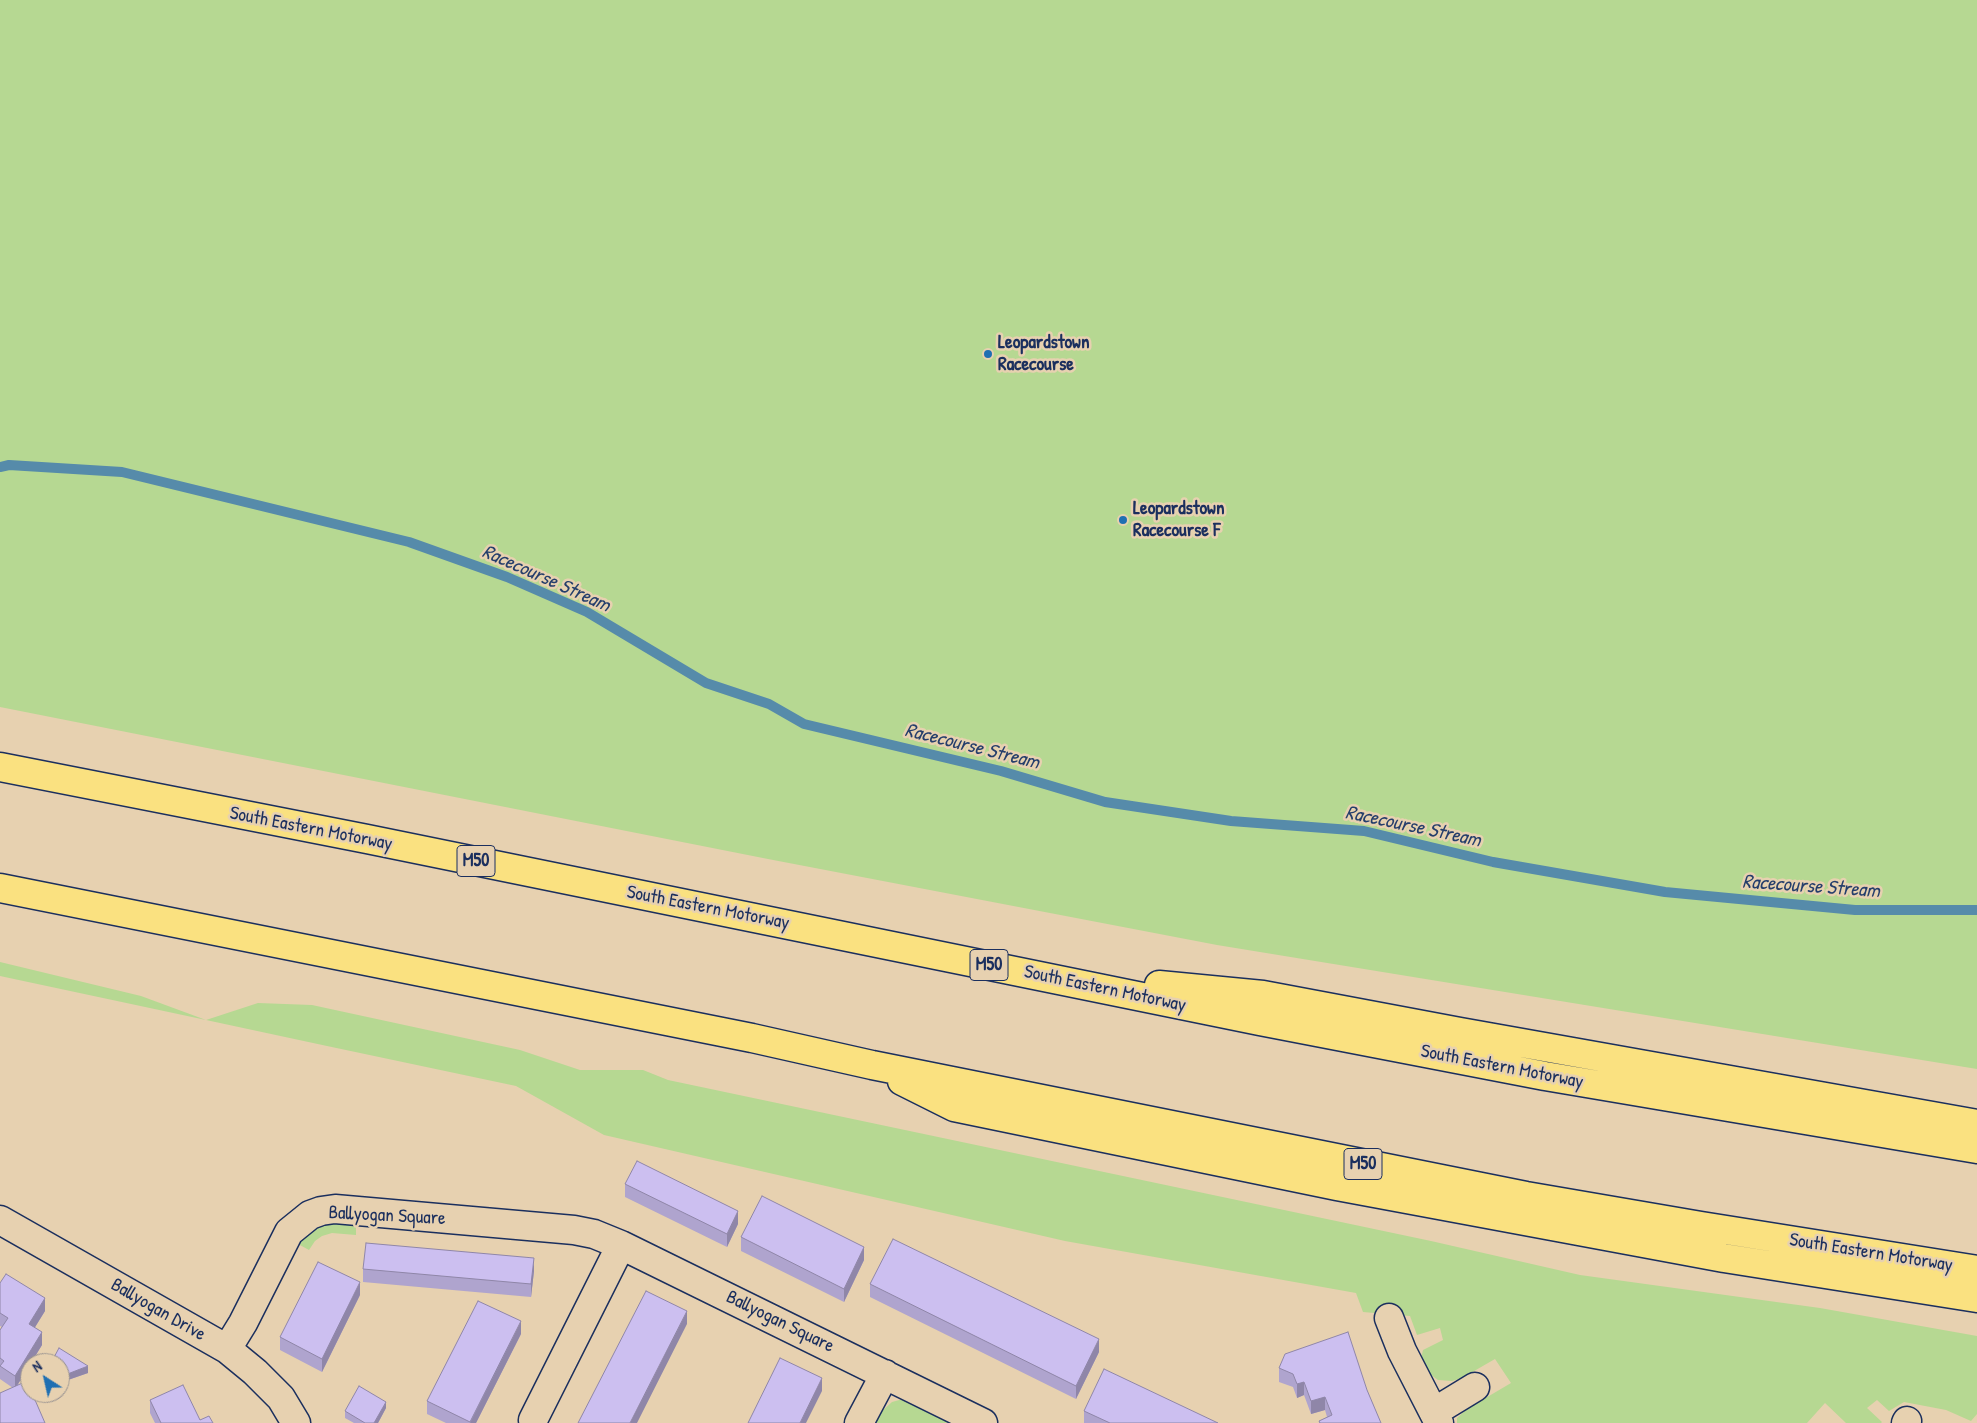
<!DOCTYPE html>
<style>
body{margin:0}
#map{position:relative;width:1977px;height:1423px;overflow:hidden;background:#e7d1b0;font-family:"Patrick Hand",sans-serif}
canvas{display:block}
.north{position:absolute;left:20px;top:1353px;width:50px;height:50px;box-sizing:border-box;background:#e7d1b0;border:1px solid #95908f;border-radius:50%;rotate:325deg;font-size:14px;font-weight:700;line-height:20px;text-align:center;color:#1b2f5e}
.north::after{content:'';display:block;margin:auto;width:18px;height:22px;background:#1f6fb2;clip-path:polygon(50% 0,100% 100%,50% 72%,0 100%)}
</style>
<div id="map">
<canvas width="1977" height="1423"></canvas>
<div class="north">N</div>
</div>
<script>
const g = document.querySelector('canvas').getContext('2d');
g.lineJoin = 'round';
function fill(path, color) {
  g.fillStyle = color;
  g.fill(path, 'evenodd');
}
function shape(rows) {
  const path = new Path2D();
  for (const r of rows) {
    path.moveTo(r[0], r[1]);
    for (let i = 2; i < r.length; i += 2) path.lineTo(r[i], r[i + 1]);
  }
  return path;
}
function trace(path, color, width, dash) {
  g.strokeStyle = color;
  g.lineWidth = width;
  g.lineCap = dash ? 'butt' : 'round';
  g.setLineDash(dash || []);
  g.stroke(path);
}
function write(font, color, halo, rows, align = 'center') {
  g.font = font + ' "Patrick Hand",sans-serif';
  g.lineWidth = 5;
  g.setLineDash([]);
  g.textBaseline = 'middle';
  g.strokeStyle = halo;
  g.fillStyle = color;
  for (const [text, x, y, turn = 0] of rows) {
    g.save();
    g.translate(x, y);
    g.rotate((+turn || 0) * Math.PI / 180);
    g.textAlign = isNaN(turn) ? turn : align;
    if (halo) g.strokeText(text, 0, 0);
    g.fillText(text, 0, 0);
    g.restore();
  }
}
fill(shape([
 [0,0,1977,0,1977,1069,1217,945,768,859,0,707],
 [0,962,141,996,206,1020,258,1003,312,1005,520,1050,580,1070,643,1070,668,1080,1431,1241,1580,1275,1820,1308,1977,1336,1977,1414,1971,1421,1946,1410,1904,1402,1889,1411,1877,1400,1867,1408,1882,1422,1881,1423,1846,1423,1825,1403,1807,1423,1457,1423,1457,1418,1467,1409,1511,1383,1495,1359,1462,1378,1452,1381,1438,1380,1426,1371,1421,1359,1423,1350,1443,1340,1440,1328,1417,1335,1410,1316,1363,1312,1356,1293,1065,1241,604,1135,516,1086,327,1046,206,1020,0,976],
 [336,1222,356,1224,356,1235,332,1233,322,1236,315,1241,309,1250,298,1244,314,1228,323,1224],
 [903,1399,951,1423,876,1423,882,1411,892,1402]
]), '#b6d892');
trace(shape([
 [0,467,9,465,122,472,409,542,507,577,587,612,706,683,769,704,804,724,1001,771,1105,802,1231,821,1364,831,1493,862,1665,892,1855,910,1977,910]
]), '#568baa', 10);
const minor = shape([
 [0,1220,227,1349,255,1372,281,1398,296,1423],
 [1389,1318,1402,1351,1439,1423],
 [227,1349,243,1323,289,1232,310,1215,321,1211,335,1209,574,1230,594,1234,621,1245,983,1423],
 [1434,1412,1475,1387],
 [533,1420,621,1245],
 [859,1423,885,1374],
 [1906,1423,1907,1421]
]);
const motorway = shape([
 [0,767,367,839,1260,1021,1545,1076,1977,1149],
 [0,888,752,1038,872,1065,1526,1196,1701,1226,1977,1270],
 [1159,985,1263,995,1460,1032,1977,1124],
 [902,1081,954,1107,1337,1186,1724,1258,1977,1298]
]);
trace(minor, '#1b2f5e', 31);
trace(motorway, '#1b2f5e', 31);
trace(minor, '#e7d1b0', 28);
trace(motorway, '#fae180', 28);
fill(shape([
 [625,1184,738,1224,727,1247,625,1197],
 [741,1237,864,1260,844,1302,741,1251],
 [363,1269,534,1271,531,1297,363,1282],
 [0,1283,45,1311,35,1327,42,1345,17,1386,13,1388,0,1379,0,1330,2,1327,0,1326],
 [870,1284,1099,1352,1076,1399,870,1297],
 [360,1295,322,1372,280,1350,280,1337],
 [521,1334,476,1423,446,1423,427,1414,427,1401],
 [60,1363,88,1373,65,1381,60,1379],
 [1279,1368,1367,1390,1381,1423,1319,1423,1319,1421,1327,1417,1325,1410,1311,1414,1304,1395,1297,1398,1293,1387,1279,1382],
 [28,1374,30,1374,30,1387,28,1381],
 [150,1400,200,1420,213,1423,155,1423,150,1413],
 [386,1408,378,1423,354,1423,345,1418,345,1411],
 [1084,1411,1218,1423,1084,1423]
]), '#afa4ce');
fill(shape([
 [738,1211,738,1224,727,1247,727,1234],
 [864,1247,864,1260,844,1302,844,1289],
 [534,1258,534,1271,531,1297,531,1284],
 [360,1282,360,1295,322,1372,322,1359],
 [45,1298,45,1311,29,1337,29,1324],
 [687,1311,687,1324,637,1423,630,1423],
 [521,1321,521,1334,476,1423,470,1423],
 [42,1332,42,1345,31,1363,30,1363,30,1364,15,1389,15,1376],
 [1099,1339,1099,1352,1076,1399,1076,1386],
 [88,1366,88,1373,65,1381,65,1375],
 [822,1378,822,1391,806,1423,800,1423],
 [1304,1382,1304,1395,1297,1398,1297,1384],
 [1325,1397,1325,1410,1311,1414,1311,1401],
 [386,1402,386,1408,378,1423,374,1423]
]), '#8f86a8');
const building = shape([
 [637,1161,738,1211,727,1234,625,1184,637,1161],
 [762,1196,864,1247,844,1289,741,1237,762,1196],
 [893,1239,1099,1339,1076,1386,870,1284,893,1239],
 [366,1243,534,1258,531,1284,363,1269,366,1243],
 [318,1262,360,1282,322,1359,280,1337,318,1262],
 [6,1274,45,1298,29,1324,42,1332,15,1376,0,1366,4,1361,0,1358,0,1330,8,1318,0,1313,0,1283,6,1274],
 [646,1291,687,1311,630,1423,578,1423,646,1291],
 [478,1301,521,1321,470,1422,427,1401,478,1301],
 [1348,1332,1367,1390,1381,1423,1320,1423,1319,1421,1332,1415,1325,1397,1311,1401,1304,1382,1297,1384,1293,1374,1279,1368,1285,1354,1348,1332],
 [59,1348,88,1366,65,1375,60,1372,60,1363,51,1363,59,1348],
 [780,1358,822,1378,800,1423,748,1423,780,1358],
 [1104,1369,1218,1423,1110,1423,1084,1411,1104,1369],
 [27,1381,30,1388,30,1393,32,1393,45,1423,0,1423,0,1393,27,1381],
 [183,1385,200,1420,209,1416,213,1423,161,1423,150,1400,183,1385],
 [359,1386,386,1402,374,1423,365,1423,345,1411,359,1386]
]);
fill(building, '#ccbff0');
trace(building, '#8f86a8', 1);
for (const [x, y, r, color] of [
 [988,354,5,"#1f6fb2"],
 [1123,520,5,"#1f6fb2"]
]) {
  const dot = new Path2D();
  dot.arc(x, y, r, 0, 2 * Math.PI);
  g.fillStyle = color;
  g.fill(dot);
  trace(dot, '#e7d1b0', 2);
}
for (const [x, y, w] of [
 [476,861,38],
 [989,965,38],
 [1363,1164,38]
]) {
  const box = new Path2D();
  box.roundRect(x - w / 2, y - 15.5, w, 31, 4);
  g.fillStyle = '#e7d1b0';
  g.fill(box);
  trace(box, '#1b2f5e', 1);
}
write('bold 18px', '#1b2f5e', null, [
 ["M50",476,861],
 ["M50",989,965],
 ["M50",1363,1164]
]);
write('bold 19px', '#1b2f5e', '#e7d1b0', [
 ["Leopardstown",998,343],
 ["Racecourse",998,365],
 ["Leopardstown",1133,509],
 ["Racecourse F",1133,531]
], 'left');
write('19px', '#1b2f5e', '#e7d1b0', [
 ["South Eastern Motorway",311,829,11],
 ["South Eastern Motorway",708,908,11],
 ["South Eastern Motorway",1105,989,12],
 ["South Eastern Motorway",1502,1067,11],
 ["Ballyogan Square",387,1216,3],
 ["South Eastern Motorway",1871,1253,9],
 ["Ballyogan Drive",158,1310,30],
 ["Ballyogan Square",780,1322,26]
]);
write('italic 20px', '#253e6b', '#e7d1b0', [
 ["Racecourse Stream",546,579,24],
 ["Racecourse Stream",972,747,14],
 ["Racecourse Stream",1413,827,12],
 ["Racecourse Stream",1811,887,4]
]);
</script>
